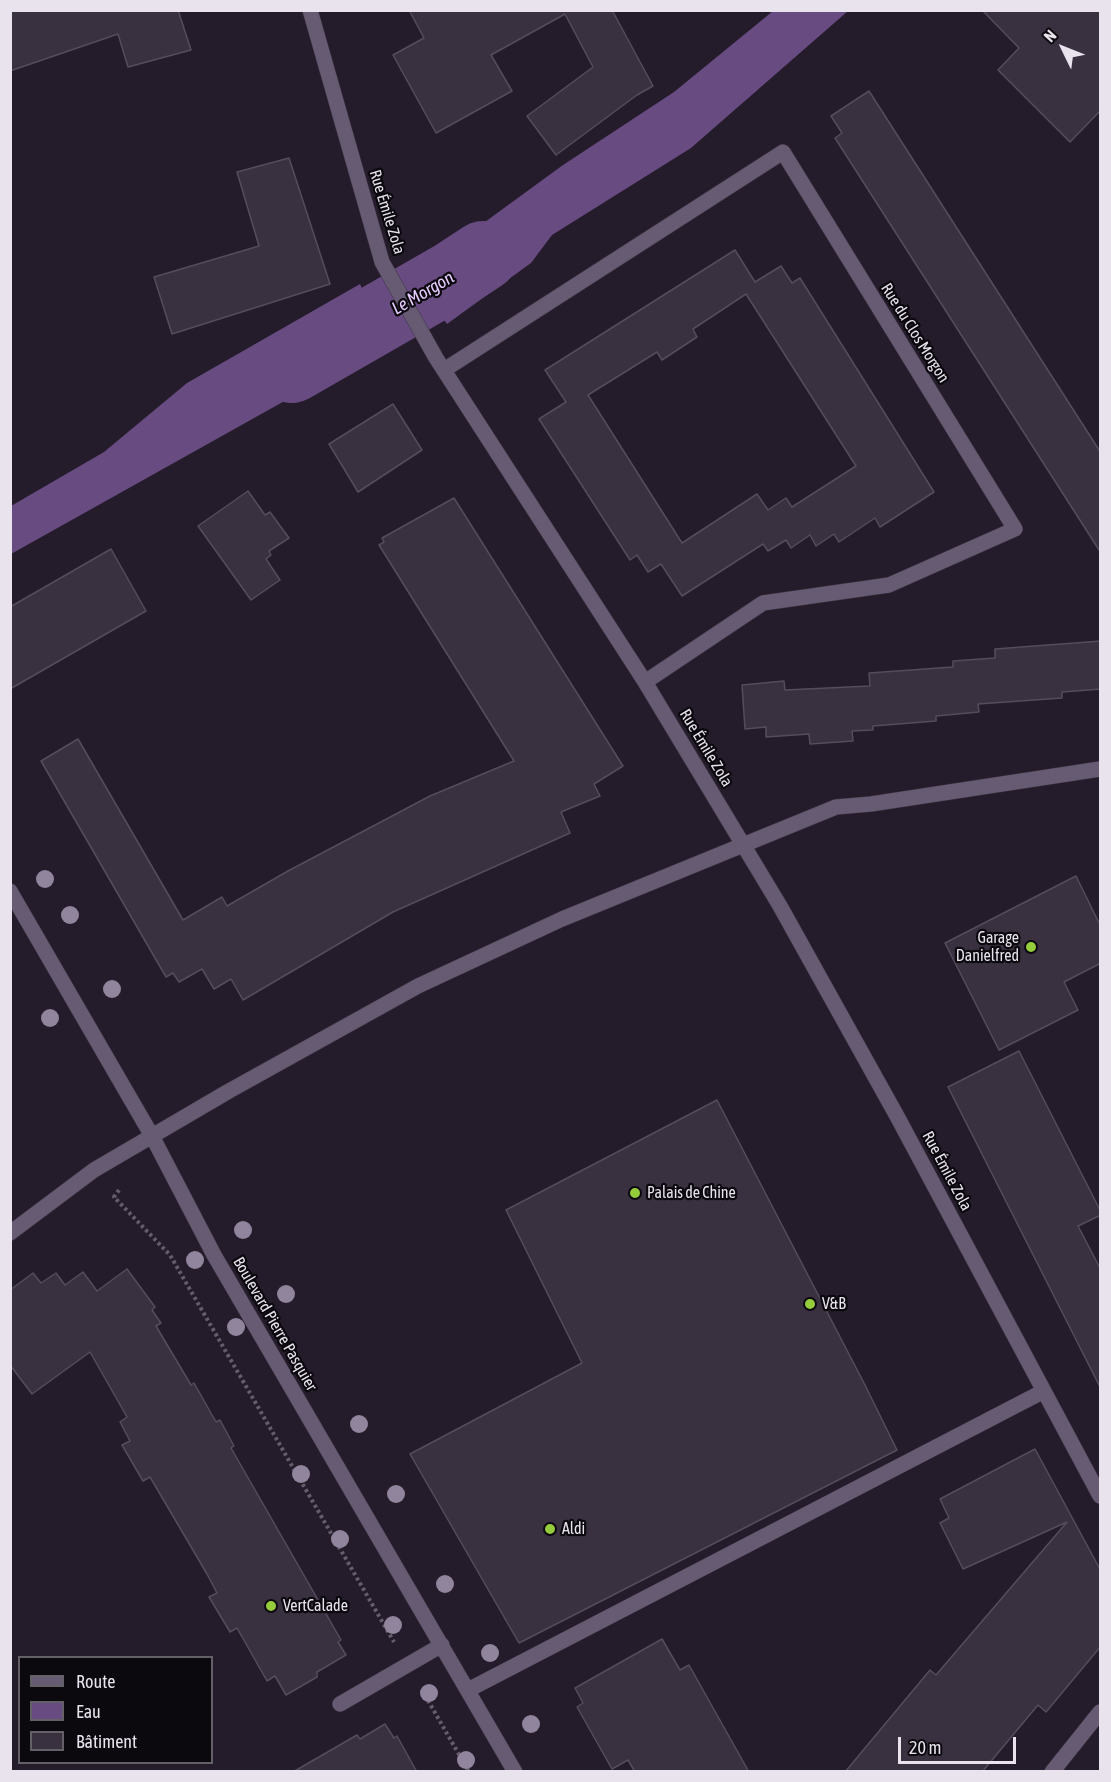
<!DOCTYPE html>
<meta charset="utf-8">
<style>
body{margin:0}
#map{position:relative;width:1111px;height:1782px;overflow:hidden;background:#241c2b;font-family:"Asap Condensed",sans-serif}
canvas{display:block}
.frame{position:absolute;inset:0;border:12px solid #e8e3ed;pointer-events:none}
.legend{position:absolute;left:18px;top:1656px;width:195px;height:108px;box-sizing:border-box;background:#0b080e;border:2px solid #636067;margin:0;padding:8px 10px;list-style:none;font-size:18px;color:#e8e3ed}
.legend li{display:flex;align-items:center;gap:12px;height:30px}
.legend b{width:30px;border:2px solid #636067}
.north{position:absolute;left:1033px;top:18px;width:60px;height:60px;-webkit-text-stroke:4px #0b080e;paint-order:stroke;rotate:313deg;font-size:16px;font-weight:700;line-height:24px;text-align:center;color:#e8e3ed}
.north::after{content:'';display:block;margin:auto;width:21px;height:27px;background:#e8e3ed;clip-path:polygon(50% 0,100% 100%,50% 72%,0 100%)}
.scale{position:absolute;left:898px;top:1737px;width:118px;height:27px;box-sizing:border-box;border:3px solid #e8e3ed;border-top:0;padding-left:8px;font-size:18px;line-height:21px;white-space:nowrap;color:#e8e3ed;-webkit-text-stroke:4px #0b080e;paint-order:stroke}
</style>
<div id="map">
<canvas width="1111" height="1782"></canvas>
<div class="frame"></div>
<ul class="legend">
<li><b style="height:8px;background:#675b73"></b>Route</li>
<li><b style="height:16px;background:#684b81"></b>Eau</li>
<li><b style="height:16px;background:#393040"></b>Bâtiment</li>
</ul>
<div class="north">N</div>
<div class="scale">20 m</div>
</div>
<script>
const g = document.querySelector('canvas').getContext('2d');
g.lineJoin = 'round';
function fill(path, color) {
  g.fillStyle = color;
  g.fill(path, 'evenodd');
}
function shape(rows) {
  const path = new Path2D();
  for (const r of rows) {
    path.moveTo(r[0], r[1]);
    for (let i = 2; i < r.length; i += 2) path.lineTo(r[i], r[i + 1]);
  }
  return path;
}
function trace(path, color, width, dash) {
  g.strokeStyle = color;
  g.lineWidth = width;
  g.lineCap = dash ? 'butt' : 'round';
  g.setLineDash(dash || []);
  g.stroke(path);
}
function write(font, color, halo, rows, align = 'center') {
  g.font = font + ' "Asap Condensed",sans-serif';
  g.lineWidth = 4.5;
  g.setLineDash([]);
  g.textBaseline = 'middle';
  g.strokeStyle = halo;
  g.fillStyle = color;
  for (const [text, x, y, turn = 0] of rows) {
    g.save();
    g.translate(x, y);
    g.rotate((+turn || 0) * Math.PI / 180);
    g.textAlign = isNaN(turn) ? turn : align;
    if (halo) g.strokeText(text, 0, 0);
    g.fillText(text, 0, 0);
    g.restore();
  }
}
fill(shape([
 [773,11,848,11,691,148,552,235,531,263,447,324,439,313,419,326,389,278,410,265,426,265,563,165,674,92],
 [360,284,373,313,390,342,11,554,11,506,104,452,187,383]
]), '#684b81');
trace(shape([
 [292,368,454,275,483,256]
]), '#684b81', 70);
const building = shape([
 [10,10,178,10,191,50,128,67,118,34,10,71,10,10],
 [409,10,612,10,653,86,637,95,556,155,527,116,593,67,565,14,491,55,512,91,436,133,393,55,424,38,409,10],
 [982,10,1101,10,1101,110,1070,142,998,70,1019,48,982,10],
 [869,91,1101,453,1101,553,835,138,842,133,831,116,869,91],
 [289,158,330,284,172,334,154,277,259,246,237,172,289,158],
 [735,250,755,282,781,266,792,283,800,278,934,492,880,527,875,518,839,542,834,534,816,546,810,535,791,548,786,540,768,551,763,544,682,596,661,564,648,572,637,555,630,560,539,419,566,402,545,370,735,250],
 [746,294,856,466,792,507,786,498,768,510,757,494,682,543,588,395,657,352,662,360,697,337,693,329,746,294],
 [393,404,422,450,358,492,329,444,393,404],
 [248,491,265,515,270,512,289,538,269,551,271,555,266,559,280,580,251,600,198,526,248,491],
 [454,498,623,766,594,784,600,796,561,812,570,833,393,912,243,1000,231,979,214,989,202,969,179,982,173,973,166,977,41,761,78,739,183,920,222,897,227,906,288,871,430,796,514,761,379,545,384,542,382,538,454,498],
 [111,549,146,611,10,689,10,607,111,549],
 [1101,641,1101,689,1062,692,1062,698,978,704,979,712,936,716,936,721,873,726,873,730,852,731,853,741,810,744,809,734,766,737,766,727,745,729,742,685,784,681,785,690,870,686,869,673,953,667,953,661,995,658,995,649,1101,641],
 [1076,876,1101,927,1101,963,1064,982,1078,1010,999,1050,945,943,1076,876],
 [1019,1051,1101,1212,1101,1215,1078,1226,1101,1270,1101,1389,948,1087,1019,1051],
 [717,1100,865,1385,897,1450,519,1643,410,1454,582,1363,506,1210,717,1100],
 [127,1269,155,1307,152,1310,161,1323,156,1326,191,1385,194,1383,216,1422,220,1420,234,1446,231,1448,341,1640,338,1642,346,1655,317,1672,317,1677,286,1695,275,1676,267,1681,237,1628,230,1632,209,1597,217,1593,207,1574,150,1477,143,1481,122,1445,130,1441,120,1422,127,1417,90,1352,32,1394,10,1365,10,1290,33,1273,41,1283,56,1273,65,1285,83,1272,97,1291,127,1269],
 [1035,1449,1101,1571,1101,1646,1046,1712,1038,1705,982,1772,845,1772,930,1670,936,1675,1067,1522,963,1569,940,1523,949,1518,940,1499,1035,1449],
 [662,1639,680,1670,689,1665,749,1772,635,1772,628,1760,612,1769,577,1707,583,1703,575,1688,662,1639],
 [385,1724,394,1738,397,1736,417,1772,293,1772,357,1735,360,1739,385,1724]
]);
fill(building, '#393040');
trace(building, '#554c5e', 1.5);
const minor = shape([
 [310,10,382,262,436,358,645,682,780,906,898,1118,1100,1496],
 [444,370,783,152,1015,529,889,585,763,603,645,682],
 [10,891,152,1136,214,1255,515,1772],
 [10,1233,94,1170,229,1091,418,986,562,919,836,807,871,804,1100,769],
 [468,1690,1044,1391],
 [340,1704,442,1645],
 [1052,1772,1100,1712]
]);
trace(minor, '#3f3846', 16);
trace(shape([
 [119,1190,114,1197,170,1255,394,1642],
 [422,1690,469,1772]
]), '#645d6a', 4, [3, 3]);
trace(minor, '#675b73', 15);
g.fillStyle = '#91849d';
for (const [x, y] of [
 [45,879],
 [70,915],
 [112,989],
 [50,1018],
 [243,1230],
 [195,1260],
 [286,1294],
 [236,1327],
 [359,1424],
 [301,1474],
 [396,1494],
 [340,1539],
 [445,1584],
 [393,1625],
 [490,1653],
 [429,1693],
 [531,1724],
 [466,1760]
]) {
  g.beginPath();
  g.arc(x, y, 9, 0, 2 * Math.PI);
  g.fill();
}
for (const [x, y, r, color] of [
 [1031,947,6,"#94cc3c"],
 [635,1193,6,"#94cc3c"],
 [810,1304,6,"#94cc3c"],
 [550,1529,6,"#94cc3c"],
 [271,1606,6,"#94cc3c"]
]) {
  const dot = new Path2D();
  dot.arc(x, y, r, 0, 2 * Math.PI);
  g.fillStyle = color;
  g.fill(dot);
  trace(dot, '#0b080e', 2);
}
write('16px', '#e8e3ed', '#0b080e', [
 ["Rue Émile Zola",387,212,73],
 ["Rue du Clos Morgon",915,333,58],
 ["Rue Émile Zola",706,748,59],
 ["Rue Émile Zola",947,1171,62],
 ["Boulevard Pierre Pasquier",275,1324,60]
]);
write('16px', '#e8e3ed', '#0b080e', [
 ["Garage",1019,938,"right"],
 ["Danielfred",1019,956,"right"],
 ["Palais de Chine",647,1193],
 ["V&B",822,1304],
 ["Aldi",562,1529],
 ["VertCalade",283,1606]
], 'left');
write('italic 18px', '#e6ccfe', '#0b080e', [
 ["Le Morgon",423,293,-30]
]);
</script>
